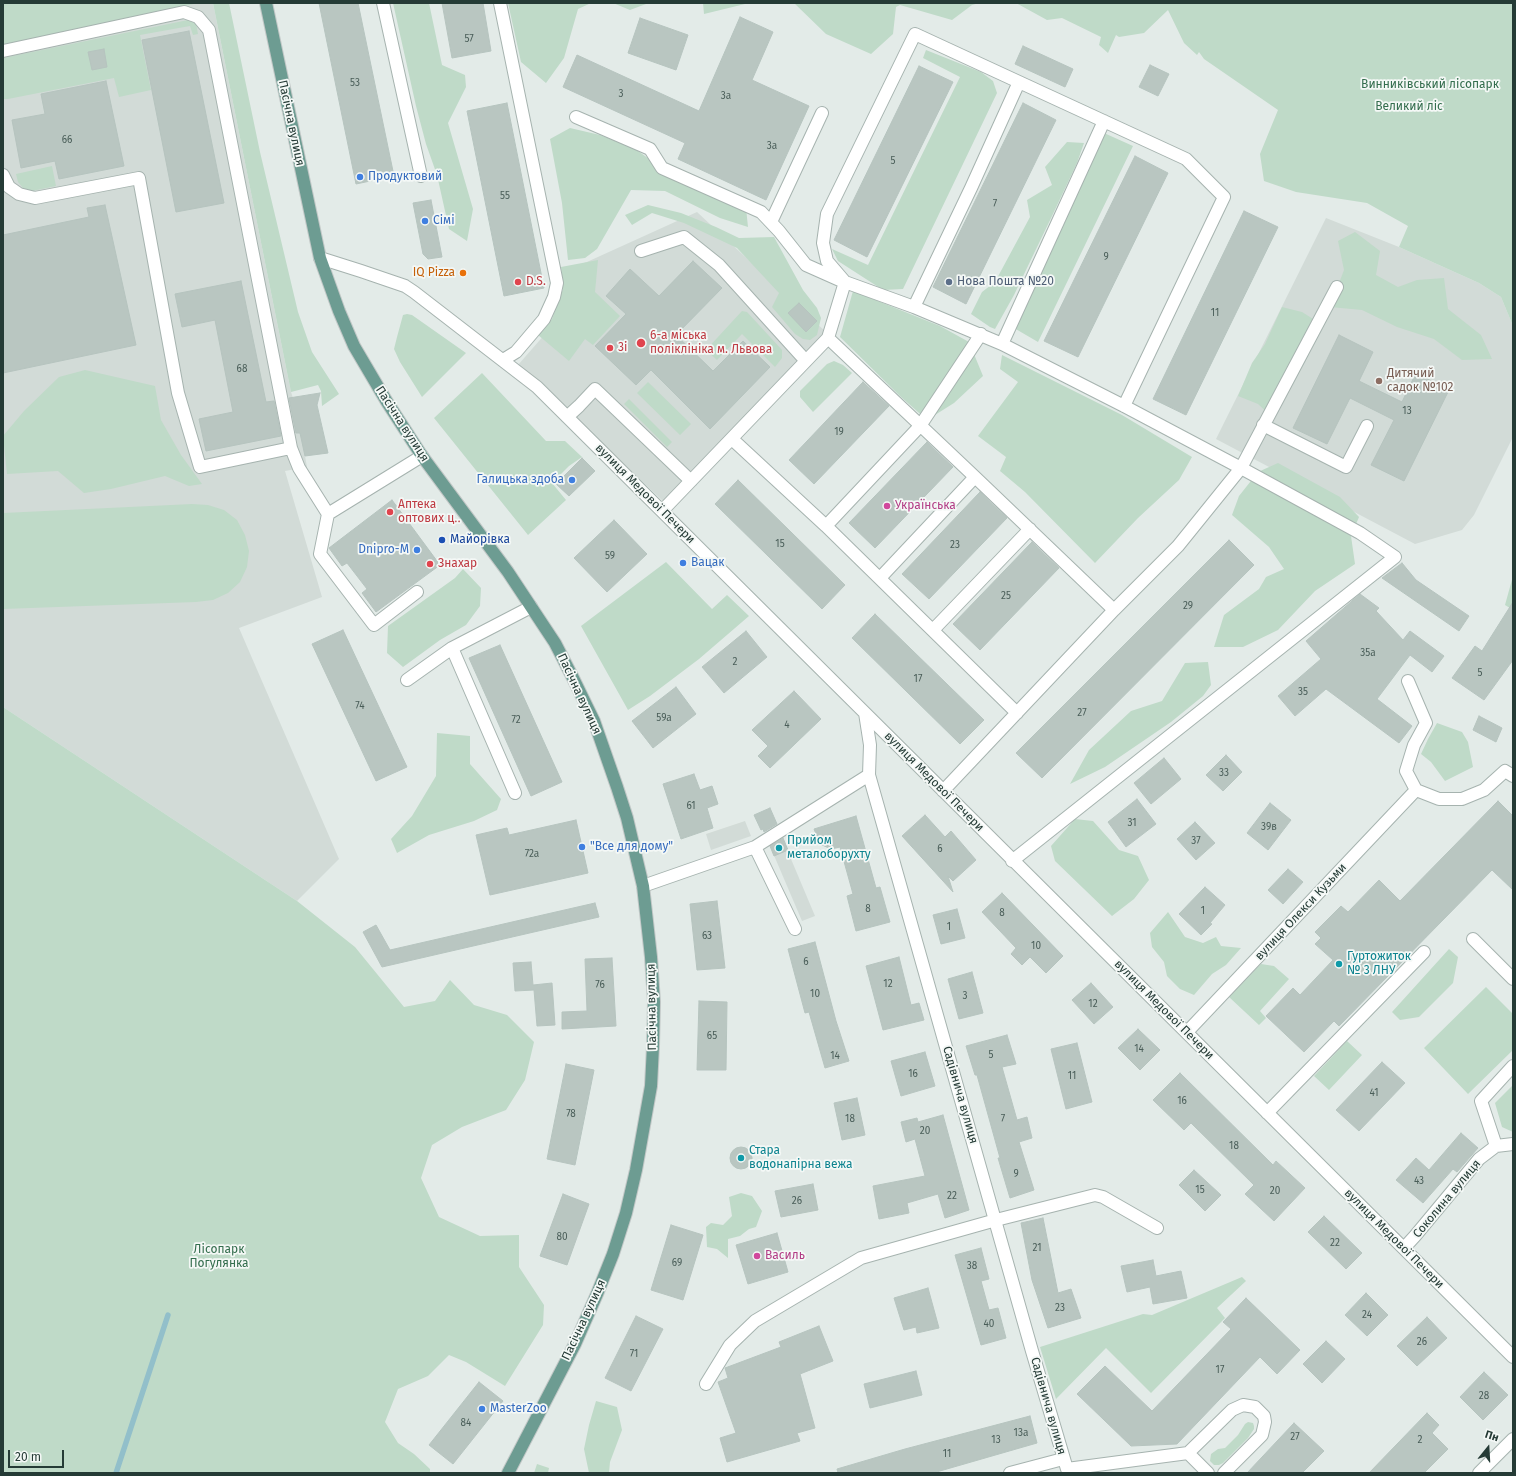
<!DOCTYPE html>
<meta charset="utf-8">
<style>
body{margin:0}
#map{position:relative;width:1516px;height:1476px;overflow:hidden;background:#e3ebe8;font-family:"Fira Sans",sans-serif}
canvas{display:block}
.frame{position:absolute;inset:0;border:4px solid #253b36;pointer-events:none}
.north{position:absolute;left:1468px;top:1428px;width:40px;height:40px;-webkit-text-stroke:3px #f4f8f6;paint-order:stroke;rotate:18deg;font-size:11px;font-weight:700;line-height:16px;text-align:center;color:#253b36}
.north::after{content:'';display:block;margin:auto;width:14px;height:18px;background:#253b36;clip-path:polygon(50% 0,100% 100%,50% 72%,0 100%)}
.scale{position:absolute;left:8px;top:1450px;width:56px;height:18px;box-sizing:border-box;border:2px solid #253b36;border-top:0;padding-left:5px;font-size:12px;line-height:14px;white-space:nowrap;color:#253b36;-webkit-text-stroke:3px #f4f8f6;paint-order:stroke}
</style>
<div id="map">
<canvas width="1516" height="1476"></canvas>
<div class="frame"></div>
<div class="north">Пн</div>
<div class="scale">20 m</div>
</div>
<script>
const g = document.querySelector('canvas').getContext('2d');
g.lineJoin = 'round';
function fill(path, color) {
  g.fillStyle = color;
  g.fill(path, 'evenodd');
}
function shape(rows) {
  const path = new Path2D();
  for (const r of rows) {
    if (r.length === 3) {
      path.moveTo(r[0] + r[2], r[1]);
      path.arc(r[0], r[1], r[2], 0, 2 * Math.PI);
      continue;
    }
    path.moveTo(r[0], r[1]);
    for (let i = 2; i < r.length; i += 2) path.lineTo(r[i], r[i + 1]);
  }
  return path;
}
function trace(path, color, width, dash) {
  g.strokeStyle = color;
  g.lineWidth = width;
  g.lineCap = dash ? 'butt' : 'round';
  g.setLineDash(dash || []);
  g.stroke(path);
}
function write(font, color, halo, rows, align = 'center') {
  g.font = font + ' "Fira Sans",sans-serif';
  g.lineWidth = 3.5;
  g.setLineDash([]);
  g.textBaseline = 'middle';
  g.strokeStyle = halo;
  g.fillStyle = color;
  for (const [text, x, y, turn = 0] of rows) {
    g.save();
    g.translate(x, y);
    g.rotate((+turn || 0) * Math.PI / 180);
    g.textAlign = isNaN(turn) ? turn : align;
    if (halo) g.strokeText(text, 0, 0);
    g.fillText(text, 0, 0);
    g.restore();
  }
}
fill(shape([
 [3,3,213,3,291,392,293,398,316,402,328,453,305,456,307,467,285,471,322,597,239,628,339,859,297,901,3,707],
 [697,212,826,332,663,501,518,365,560,317,567,271],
 [1326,218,1399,247,1479,283,1501,297,1513,326,1513,437,1474,515,1462,530,1415,544,1216,439],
 [745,821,751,836,711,850,706,834],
 [783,840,815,916,802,921,770,846]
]), '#d2dbd7');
fill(shape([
 [3,3,198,3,3,46],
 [213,3,229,3,260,152,298,312,312,352,339,394,322,406,321,391,318,385,291,392],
 [393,3,429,3,442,65,465,75,466,87,448,123,473,209,467,241,449,229,437,175,426,144,416,106],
 [508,3,591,3,578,9,564,58,546,83,521,62],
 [613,3,646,3,646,4,630,10],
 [703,3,768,3,745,4,704,14],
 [794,3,979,3,972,5,952,20,900,5,896,7,893,34,871,54,826,34],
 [1016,3,1513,3,1513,326,1501,297,1479,283,1399,247,1408,226,1367,203,1296,192,1264,181,1260,154,1278,110,1204,59,1199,52,1197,55,1184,43,1168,10,1144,33,1119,37,1116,35,1108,53,1099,45,1101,37,1062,18,1047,20],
 [188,20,196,23,198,34,193,35,190,26,140,35,151,90,119,97,114,78,8,99,3,99,3,58],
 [926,50,981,72,993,81,997,93,903,289,883,290,838,261,832,249,868,265,960,77,923,58],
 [570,128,600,135,635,149,662,168,746,208,748,227,720,218,665,191,631,190,597,249,585,258,568,260,562,203,550,139],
 [1104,133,1133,146,1038,342,1014,328],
 [1067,142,1084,143,1077,163,1052,216,1014,295,995,329,990,327,971,314,982,292,995,282,1030,217,1027,200,1052,185,1045,167],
 [52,166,56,186,32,191,23,188,18,182,16,174],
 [648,205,681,213,716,227,739,238,774,237,803,290,817,308,821,318,817,335,810,340,803,339,795,334,772,307,779,293,737,248,684,223,652,213,632,225,625,215],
 [1355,232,1380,251,1376,275,1398,287,1417,280,1444,278,1448,309,1481,335,1492,359,1462,360,1434,339,1397,327,1362,310,1330,307,1344,270,1338,241],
 [598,260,595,292,620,316,593,345,585,339,569,361,538,335,552,319,563,289,561,267],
 [853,291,940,326,969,342,983,376,954,403,927,420,901,397,840,337],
 [1282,307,1302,312,1321,324,1306,360,1288,393,1271,416,1258,404,1238,396,1252,363,1265,344],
 [742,311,747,312,782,350,782,358,775,367,742,334,717,360,706,350],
 [407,314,412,315,466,353,422,397,400,362,394,349,397,337,403,315],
 [1002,355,1122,415,1192,457,1179,480,1138,518,1095,563,1025,492,1000,471,1006,457,978,436,1018,382,1000,369],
 [834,361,843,365,852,373,813,412,800,397,800,391,827,364],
 [85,370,155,386,161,420,181,455,202,484,189,486,165,476,111,489,84,493,58,471,7,474,3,436,24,411,59,377],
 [482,373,546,441,565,441,582,457,569,466,552,483,566,500,528,535,434,418],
 [648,382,691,424,680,435,637,393],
 [629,399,672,442,667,447,624,404],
 [1278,463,1340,497,1359,517,1351,536,1355,564,1315,591,1278,630,1243,647,1214,647,1224,615,1259,589,1266,577,1284,569,1269,547,1232,515,1239,496,1258,472],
 [192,504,208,505,224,510,237,520,245,535,249,551,247,567,240,582,228,593,213,600,196,602,3,609,3,513],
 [666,562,712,609,727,595,749,616,699,659,650,696,628,710,581,626],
 [463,569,481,588,480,606,466,625,440,640,403,667,387,653,388,626,455,578],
 [1513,576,1513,610,1505,605],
 [1208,662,1211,685,1203,696,1171,722,1105,767,1070,784,1089,750,1131,711,1162,701,1185,663],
 [3,707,297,901,355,947,404,1007,435,1001,450,980,474,1005,507,1015,534,1042,525,1080,506,1110,462,1127,432,1145,421,1178,439,1217,480,1236,519,1235,519,1267,544,1305,543,1325,505,1386,466,1362,449,1355,428,1376,398,1389,385,1422,398,1443,414,1454,430,1469,430,1473,3,1473],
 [1437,723,1462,732,1468,742,1473,767,1445,781,1431,762,1421,754,1428,739],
 [437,733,470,736,470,764,501,799,497,810,474,821,429,835,397,853,391,839,412,816,436,776],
 [1075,819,1093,821,1119,850,1138,856,1149,880,1134,899,1112,916,1055,861,1051,846],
 [1168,912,1185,937,1203,943,1216,937,1221,946,1241,948,1226,965,1212,974,1194,995,1180,989,1167,976,1164,962,1152,947,1150,933],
 [1449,949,1458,957,1453,983,1419,1017,1400,1020,1392,1012],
 [1261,964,1274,966,1289,979,1260,1011,1266,1018,1259,1025,1229,997],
 [1486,987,1513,1014,1513,1050,1468,1094,1424,1048],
 [1347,1041,1362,1055,1329,1090,1314,1076],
 [1513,1085,1513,1132,1502,1127,1495,1103],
 [741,1193,752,1196,762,1211,756,1227,749,1229,740,1236,728,1239,728,1258,717,1249,707,1247,706,1227,711,1223,723,1225,732,1216,729,1197],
 [1242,1277,1246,1281,1217,1308,1225,1318,1151,1393,1106,1348,1056,1399,1040,1347,1143,1314,1152,1315],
 [596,1401,617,1407,622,1430,610,1462,609,1473,589,1473,584,1449,589,1425],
 [1248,1422,1253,1423,1254,1426,1254,1429,1248,1438,1223,1463,1219,1465,1214,1465,1210,1461,1211,1454,1218,1449,1225,1448,1238,1435,1245,1424],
 [537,1464,549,1468,548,1473,534,1473]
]), '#bfdac8');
trace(shape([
 [116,1473,168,1315]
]), '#92bfca', 5.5);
const building = shape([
 [319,3,358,3,394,176,356,184,319,3],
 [442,3,483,3,491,51,452,58,442,3],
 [740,17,773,32,752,80,809,106,766,200,678,159,685,143,563,87,577,55,699,111,740,17],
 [640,18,688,35,676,70,628,53,640,18],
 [189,31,224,203,176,212,142,40,189,31],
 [1023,46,1073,69,1065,87,1015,64,1023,46],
 [104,49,107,67,92,70,88,52,104,49],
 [1150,65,1169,74,1158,96,1139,87,1150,65],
 [919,66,953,82,867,257,834,240,919,66],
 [106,81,124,166,59,179,55,161,21,168,12,120,45,114,41,94,106,81],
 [507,103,544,288,504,296,467,111,507,103],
 [1023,103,1056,120,966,304,933,287,1023,103],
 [1135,156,1168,173,1078,357,1044,341,1135,156],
 [431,200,442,257,428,259,423,254,413,203,431,200],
 [105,205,136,345,3,373,3,235,89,217,87,208,105,205],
 [1244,211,1278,227,1186,415,1153,399,1244,211],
 [693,261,722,288,676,335,713,371,743,341,770,367,710,429,651,370,636,385,595,346,626,314,606,296,630,269,659,296,693,261],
 [241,281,266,402,274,401,281,436,206,451,199,419,233,412,215,320,182,327,175,294,241,281],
 [799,303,817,321,806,332,788,313,799,303],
 [1339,335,1373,352,1359,381,1402,402,1416,373,1449,390,1404,481,1371,465,1394,420,1350,398,1327,444,1293,428,1339,335],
 [863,382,889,406,814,484,789,460,863,382],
 [320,393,317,405,328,453,305,456,300,433,296,433,289,398,320,393],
 [927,442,953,467,875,548,849,523,927,442],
 [582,458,595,471,569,496,556,484,582,458],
 [738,480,845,585,822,609,715,504,738,480],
 [980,492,1007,518,929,599,902,574,980,492],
 [392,500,440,565,376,612,362,593,367,589,347,563,342,566,329,548,392,500],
 [614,520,647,554,607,592,574,558,614,520],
 [1229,540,1254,565,1042,778,1016,753,1229,540],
 [1032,542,1059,568,980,650,953,624,1032,542],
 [1402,563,1416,580,1469,616,1459,631,1382,578,1402,563],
 [1360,594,1379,608,1376,611,1403,640,1410,631,1444,656,1432,672,1410,655,1377,699,1412,726,1399,743,1326,689,1295,716,1278,696,1321,659,1306,641,1360,594],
 [1513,602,1513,660,1484,700,1452,678,1475,646,1482,651,1513,602],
 [875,614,984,720,960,744,852,638,875,614],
 [343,630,407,767,376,781,312,644,343,630],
 [746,631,767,657,724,693,702,667,746,631],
 [500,645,562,782,531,796,469,658,500,645],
 [676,687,696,714,653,748,632,721,676,687],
 [794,691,821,719,770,768,758,756,768,746,752,730,794,691],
 [1479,716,1502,728,1496,742,1473,730,1479,716],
 [1226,755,1242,772,1223,791,1206,775,1226,755],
 [1164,758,1181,779,1151,804,1134,783,1164,758],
 [694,774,700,790,712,786,718,804,707,808,713,828,681,839,663,784,694,774],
 [1137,799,1156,824,1126,847,1108,822,1137,799],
 [1498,801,1513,816,1513,890,1492,870,1339,1026,1334,1021,1304,1052,1266,1016,1293,988,1300,995,1333,960,1315,944,1321,938,1315,932,1341,906,1348,912,1379,880,1400,901,1498,801],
 [1270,803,1291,820,1268,850,1247,833,1270,803],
 [770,808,777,824,764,832,763,829,761,830,754,815,770,808],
 [925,815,945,837,951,831,976,860,953,881,948,876,953,892,902,836,925,815],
 [856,816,876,888,880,887,890,922,856,931,847,896,853,894,840,847,831,849,820,844,814,829,856,816],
 [576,820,588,873,490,895,476,835,507,828,509,835,576,820],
 [1195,822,1215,843,1196,860,1177,839,1195,822],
 [783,838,788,850,774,856,770,846,783,838],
 [1288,869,1303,882,1283,904,1268,890,1288,869],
 [1205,887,1225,905,1210,923,1212,924,1201,935,1179,914,1205,887],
 [1002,893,1063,956,1046,973,1030,957,1022,965,1011,954,1016,948,982,912,1002,893],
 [717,901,725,968,697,970,690,904,717,901],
 [595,903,599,917,382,967,363,932,376,925,390,950,595,903],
 [957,909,965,938,941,944,933,915,957,909],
 [815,942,836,1021,849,1061,825,1068,809,1012,805,1013,788,949,815,942],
 [899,957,911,1005,919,1003,924,1020,883,1030,866,966,899,957],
 [612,958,616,1026,562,1029,562,1012,587,1011,585,959,612,958],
 [531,962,533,985,552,983,555,1025,537,1026,534,990,515,991,513,963,531,962],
 [972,972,983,1013,959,1019,948,979,972,972],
 [1091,983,1113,1007,1094,1024,1072,1000,1091,983],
 [699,1001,727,1002,726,1070,697,1070,699,1001],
 [1138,1029,1160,1050,1140,1070,1118,1048,1138,1029],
 [1007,1035,1016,1064,1002,1067,1017,1120,1027,1117,1032,1138,1019,1142,1034,1190,1010,1198,998,1158,1000,1158,977,1075,975,1075,966,1046,1007,1035],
 [1077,1043,1092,1102,1066,1109,1051,1049,1077,1043],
 [925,1052,935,1086,901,1096,891,1061,925,1052],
 [1382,1062,1405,1083,1359,1131,1336,1110,1382,1062],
 [566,1064,594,1070,575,1165,547,1159,566,1064],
 [1180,1073,1273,1165,1276,1161,1305,1188,1274,1221,1245,1194,1254,1185,1191,1123,1184,1130,1153,1100,1180,1073],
 [857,1098,865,1135,842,1140,834,1103,857,1098],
 [943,1115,969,1210,945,1218,938,1194,907,1203,909,1213,879,1219,873,1186,925,1176,915,1139,906,1142,901,1122,917,1118,918,1122,943,1115],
 [1461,1133,1478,1148,1457,1172,1453,1169,1423,1203,1396,1180,1416,1158,1429,1170,1461,1133],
 [741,1158,11],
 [1194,1170,1221,1195,1205,1211,1179,1185,1194,1170],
 [813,1184,818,1210,781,1217,775,1191,813,1184],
 [563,1194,589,1204,567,1265,540,1256,563,1194],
 [1324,1216,1362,1253,1346,1269,1308,1232,1324,1216],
 [1043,1218,1058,1293,1071,1289,1081,1318,1048,1328,1032,1280,1021,1223,1043,1218],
 [671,1225,703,1235,683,1300,651,1290,671,1225],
 [777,1233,788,1272,748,1284,736,1245,777,1233],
 [981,1248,989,1279,981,1281,989,1310,998,1308,1006,1338,981,1345,955,1255,981,1248],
 [1153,1260,1156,1276,1181,1271,1187,1298,1153,1304,1150,1287,1127,1292,1121,1266,1153,1260],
 [928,1288,939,1328,917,1333,916,1327,904,1330,894,1298,928,1288],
 [1366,1293,1388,1315,1367,1336,1345,1315,1366,1293],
 [1246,1298,1300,1350,1277,1374,1260,1357,1177,1444,1131,1446,1077,1394,1105,1366,1152,1411,1231,1329,1223,1322,1246,1298],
 [636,1316,663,1329,631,1391,605,1378,636,1316],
 [1427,1317,1447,1338,1417,1366,1397,1346,1427,1317],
 [819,1326,833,1361,800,1374,815,1428,797,1433,800,1441,727,1462,720,1438,736,1433,718,1382,728,1378,725,1368,781,1347,779,1342,819,1326],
 [1326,1341,1345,1359,1322,1383,1303,1364,1326,1341],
 [916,1371,922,1395,870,1408,864,1384,916,1371],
 [1484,1372,1508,1395,1483,1420,1460,1397,1484,1372],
 [479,1382,503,1401,453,1464,429,1445,479,1382],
 [1427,1413,1439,1425,1432,1433,1448,1449,1424,1473,1369,1473,1427,1413],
 [1030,1416,1037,1443,933,1473,838,1473,837,1469,905,1449,1030,1416],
 [1294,1423,1324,1451,1302,1473,1247,1473,1294,1423]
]);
fill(building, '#b9c6c1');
trace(building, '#b6c4bf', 1);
const minor = shape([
 [383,3,421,176],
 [500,3,557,283,554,297,544,319,516,352,503,360],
 [3,51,184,12,198,17,209,30,291,448,299,468,328,514,422,456],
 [1019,82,1186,159,1224,197,1124,406],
 [576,117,650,149,662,168,761,212,779,231,806,265,842,281],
 [3,175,9,187,19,194,35,198,139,178,178,393,200,467,291,448],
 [771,222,822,113],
 [641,251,684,237,719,265,806,361],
 [320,258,361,271,405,286,414,292,537,387,1513,1357],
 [845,282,827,261,823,243,827,214,915,34,1019,82,971,188,914,307],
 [828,338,975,477,1114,610],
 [1002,344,1104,121],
 [567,417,579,406,595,389,691,481],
 [1263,425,1346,467,1367,426],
 [732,439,826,526,1017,713],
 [662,511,828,338,845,282,914,307,1002,344,1124,406,1241,468,1178,546,1114,610,943,791],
 [328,514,320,554,374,625,417,592],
 [826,526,920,426,981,334],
 [880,578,975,477],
 [933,630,1030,529],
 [407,680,452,648],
 [865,713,870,745,869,775,1032,1351,1067,1469,1070,1473],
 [1416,790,1439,799,1462,799,1484,790,1505,771,1513,776],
 [515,793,452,648,531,607],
 [755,847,795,929],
 [1012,861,1395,557,1360,533,1241,468,1337,287],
 [643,886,755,847,869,775],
 [1473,939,1513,979],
 [1187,1032,1416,790,1406,771,1414,745,1426,723,1408,681],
 [1267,1113,1424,952],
 [1496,1146,1481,1101,1513,1066],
 [1404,1248,1415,1236,1479,1159,1496,1146,1513,1144],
 [706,1384,730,1345,755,1321,861,1258,996,1220,1095,1195,1103,1197,1157,1228],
 [1188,1453,1208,1473],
 [1067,1469,1188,1453,1232,1410,1243,1405,1255,1407,1264,1416,1265,1422,1262,1435,1224,1473],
 [1010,1473,1063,1459],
 [1479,1473,1513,1439]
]);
const major = shape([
 [266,3,320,258,339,311,354,346,387,402,422,456,508,572,555,643,573,678,594,721,617,787,627,818,643,886,651,957,654,1002,653,1046,651,1086,636,1170,626,1213,613,1254,597,1294,575,1344,508,1473]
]);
trace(minor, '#a6b3af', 14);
trace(major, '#c2c8c7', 14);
trace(minor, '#fff', 12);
trace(major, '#6d9c92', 12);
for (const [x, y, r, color] of [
 [360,177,4,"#3f7fe0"],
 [425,221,4,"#3f7fe0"],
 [463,273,4,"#e8710a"],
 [518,282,4,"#e0444e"],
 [949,282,4,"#5c6f8a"],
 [641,343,5,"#e0444e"],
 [610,348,4,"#e0444e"],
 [1379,381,4,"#8d6e63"],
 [572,480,4,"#3f7fe0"],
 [887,506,4,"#d1479c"],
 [390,512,4,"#e0444e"],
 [442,540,4,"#1a4fb4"],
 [417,550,4,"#3f7fe0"],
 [683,563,4,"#3f7fe0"],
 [430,564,4,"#e0444e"],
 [582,847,4,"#3f7fe0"],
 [779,848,4,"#0f9aa8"],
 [1339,964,4,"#0f9aa8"],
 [741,1158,4,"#0f9aa8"],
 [757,1256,4,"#d1479c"],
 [482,1409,4,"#3f7fe0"]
]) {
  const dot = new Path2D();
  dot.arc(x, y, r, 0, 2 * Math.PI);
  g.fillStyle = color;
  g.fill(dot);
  trace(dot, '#f4f8f6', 1.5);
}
write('10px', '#4a5e59', null, [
 ["57",469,39],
 ["53",355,83],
 ["3",621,94],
 ["3а",726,96],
 ["66",67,140],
 ["3а",772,146],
 ["5",893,161],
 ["55",505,196],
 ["7",995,204],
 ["9",1106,257],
 ["11",1215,313],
 ["68",242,369],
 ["13",1407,411],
 ["19",839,432],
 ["15",780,544],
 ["23",955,545],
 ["59",610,556],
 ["25",1006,596],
 ["29",1188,606],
 ["35а",1368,653],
 ["2",735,662],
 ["5",1480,673],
 ["17",918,679],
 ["35",1303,692],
 ["74",360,706],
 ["27",1082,713],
 ["59а",664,718],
 ["72",516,720],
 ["4",787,725],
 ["33",1224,773],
 ["61",691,806],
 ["31",1132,823],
 ["39в",1269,827],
 ["37",1196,841],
 ["6",940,849],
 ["72а",532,854],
 ["8",868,909],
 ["1",1203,911],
 ["8",1002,913],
 ["1",949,927],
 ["63",707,936],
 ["10",1036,946],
 ["6",806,962],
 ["12",888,984],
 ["76",600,985],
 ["10",815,994],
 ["3",965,996],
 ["12",1093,1004],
 ["65",712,1036],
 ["14",1139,1049],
 ["5",991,1055],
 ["14",835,1056],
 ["16",913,1074],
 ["11",1072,1076],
 ["41",1374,1093],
 ["16",1182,1101],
 ["78",571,1114],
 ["18",850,1119],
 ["7",1003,1119],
 ["20",925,1131],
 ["18",1234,1146],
 ["9",1016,1174],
 ["43",1419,1181],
 ["15",1200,1190],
 ["20",1275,1191],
 ["22",952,1196],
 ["26",797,1201],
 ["80",562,1237],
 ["22",1335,1243],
 ["21",1037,1248],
 ["69",677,1263],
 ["38",972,1266],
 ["23",1060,1308],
 ["24",1367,1315],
 ["40",989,1324],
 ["26",1422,1342],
 ["71",634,1354],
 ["17",1220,1370],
 ["28",1484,1396],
 ["84",466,1423],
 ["13а",1021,1433],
 ["27",1295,1437],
 ["13",996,1440],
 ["2",1420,1440],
 ["11",947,1454]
]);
write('12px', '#336d4d', '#f4f8f6', [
 ["Винниківський лісопарк",1430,85],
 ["Великий ліс",1409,107],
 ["Лісопарк",219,1250],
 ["Погулянка",219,1264]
]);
write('12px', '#253b36', '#f4f8f6', [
 ["Пасічна вулиця",291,123,78],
 ["Пасічна вулиця",402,424,57],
 ["вулиця Медової Печери",645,494,45],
 ["Пасічна вулиця",579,694,65],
 ["вулиця Медової Печери",934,782,45],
 ["вулиця Олекси Кузьми",1301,912,-47],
 ["Пасічна вулиця",652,1007,-91],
 ["вулиця Медової Печери",1164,1010,45],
 ["Садівнича вулиця",960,1095,74],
 ["Соколина вулиця",1447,1199,-50],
 ["вулиця Медової Печери",1394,1239,45],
 ["Пасічна вулиця",584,1320,-65],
 ["Садівнича вулиця",1048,1406,74]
]);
write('12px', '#366cbe', '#f4f8f6', [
 ["Продуктовий",368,177],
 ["Сімі",433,221],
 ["Галицька здоба",564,480,"right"],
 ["Dnipro-M",409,550,"right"],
 ["Вацак",691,563],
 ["\"Все для дому\"",590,847],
 ["MasterZoo",490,1409]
], 'left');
write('12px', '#c56008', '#f4f8f6', [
 ["IQ Pizza",455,273]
], 'right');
write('12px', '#be3a42', '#f4f8f6', [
 ["D.S.",526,282],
 ["6-а міська",650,336],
 ["поліклініка м. Львова",650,350],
 ["3і",618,348],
 ["Аптека",398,505],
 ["оптових ц‥",398,519],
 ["Знахар",438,564]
], 'left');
write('12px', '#4e5e75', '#f4f8f6', [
 ["Нова Пошта №20",957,282]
], 'left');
write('12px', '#785e54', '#f4f8f6', [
 ["Дитячий",1387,374],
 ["садок №102",1387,388]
], 'left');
write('12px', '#b23c85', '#f4f8f6', [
 ["Українська",895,506],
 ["Василь",765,1256]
], 'left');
write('12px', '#164399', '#f4f8f6', [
 ["Майорівка",450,540]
], 'left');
write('12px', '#0d838f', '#f4f8f6', [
 ["Прийом",787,841],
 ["металоборухту",787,855],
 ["Гуртожиток",1347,957],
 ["№ 3 ЛНУ",1347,971],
 ["Стара",749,1151],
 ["водонапірна вежа",749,1165]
], 'left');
</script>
